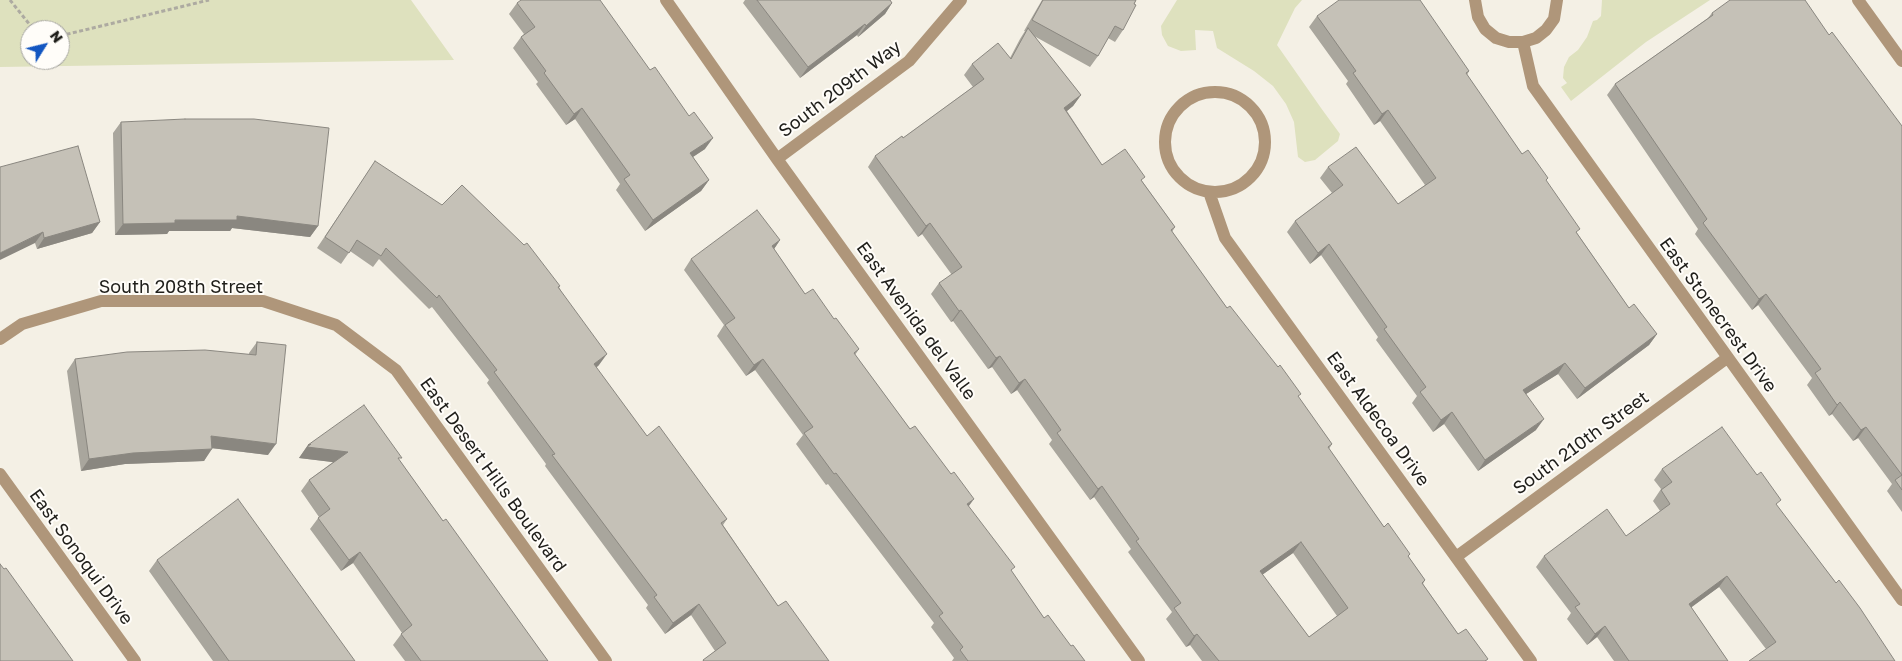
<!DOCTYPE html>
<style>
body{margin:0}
#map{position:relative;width:1902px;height:661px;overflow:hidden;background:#f4f0e5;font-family:"Golos Text",sans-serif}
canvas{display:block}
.north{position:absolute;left:20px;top:20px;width:50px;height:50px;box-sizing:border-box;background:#fffdf9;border:1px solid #a5a4a0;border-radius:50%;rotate:54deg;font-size:14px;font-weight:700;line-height:20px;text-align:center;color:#1f1e1a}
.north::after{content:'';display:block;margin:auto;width:18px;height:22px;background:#1356c1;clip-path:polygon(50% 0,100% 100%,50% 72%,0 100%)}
</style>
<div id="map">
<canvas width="1902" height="661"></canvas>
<div class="north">N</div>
</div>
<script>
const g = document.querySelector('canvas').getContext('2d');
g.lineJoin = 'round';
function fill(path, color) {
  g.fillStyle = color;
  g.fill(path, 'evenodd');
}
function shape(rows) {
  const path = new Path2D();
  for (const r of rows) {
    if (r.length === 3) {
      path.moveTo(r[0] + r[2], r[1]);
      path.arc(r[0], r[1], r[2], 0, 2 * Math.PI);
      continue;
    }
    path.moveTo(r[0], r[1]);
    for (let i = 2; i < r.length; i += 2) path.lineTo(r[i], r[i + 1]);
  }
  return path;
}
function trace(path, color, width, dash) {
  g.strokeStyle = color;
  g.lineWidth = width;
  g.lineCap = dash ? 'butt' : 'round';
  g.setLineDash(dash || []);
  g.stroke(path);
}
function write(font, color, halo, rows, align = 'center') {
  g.font = font + ' "Golos Text",sans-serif';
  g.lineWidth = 4;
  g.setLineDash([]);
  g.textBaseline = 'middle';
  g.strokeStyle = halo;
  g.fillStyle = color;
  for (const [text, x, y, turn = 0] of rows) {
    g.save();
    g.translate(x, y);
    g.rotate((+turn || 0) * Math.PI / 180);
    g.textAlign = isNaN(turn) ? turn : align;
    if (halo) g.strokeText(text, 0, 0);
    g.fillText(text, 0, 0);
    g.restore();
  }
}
fill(shape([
 [0,0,411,0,454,60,0,67],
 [30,30,60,30,60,60,30,60],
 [1177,0,1302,0,1295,8,1277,45,1321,108,1340,134,1338,141,1315,160,1305,162,1298,157,1294,122,1286,104,1273,86,1254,71,1217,48,1213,31,1195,30,1196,50,1181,51,1168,46,1162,35,1161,26],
 [1602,0,1710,0,1646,42,1571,101,1561,87,1567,83,1563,78,1564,67,1569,57,1578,50,1587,37,1593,21,1597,20,1601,16]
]), '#dee1be');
trace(shape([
 [10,0,34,30],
 [60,34,68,34,209,0]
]), '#adaaa1', 3, [4, 2.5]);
trace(shape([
 [666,0,777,159,1139,661],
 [1475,0,1478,17,1485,29,1496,38,1509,42,1523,42,1536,38,1546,30,1554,19,1557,0],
 [1858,0,1902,61],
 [1523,42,1533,86,1902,600],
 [1215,142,50],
 [777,159,909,61,961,0],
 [1209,192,1225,238,1531,661],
 [0,339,22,324,101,301,263,301,336,325,396,370,606,661],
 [0,474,135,661],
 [1456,557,1727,358]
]), '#af967a', 12);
fill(shape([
 [745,0,890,0,892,3,885,14,858,37,857,35,800,78,743,3],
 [1042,0,1136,0,1123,30,1115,42,1108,38,1098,56,1090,67,1034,36,1081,95,1073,106,1067,111,1102,165,1142,181,1175,227,1172,232,1227,308,1298,397,1332,444,1329,449,1384,527,1408,556,1425,580,1423,584,1458,634,1487,661,1202,661,1190,645,1186,647,1166,619,1172,612,1128,552,1131,549,1094,497,1090,500,1049,444,1052,440,1017,390,1011,394,992,367,988,369,953,321,951,322,931,294,939,283,952,275,922,234,918,237,868,167,875,156,903,138,973,87,964,75,972,64,1010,58,1020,39,1025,31,1024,31],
 [1293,553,1337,616,1309,637,1262,575],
 [517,3,705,149,693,157,709,180,701,191,645,231,616,190,620,184,575,119,566,125,536,84,538,82,513,48,521,37,524,34,509,14],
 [1712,13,1829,35,1902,126,1902,512,1887,491,1892,484,1858,438,1853,441,1832,414,1829,416,1807,385,1812,378,1758,305,1752,310,1695,234,1698,229,1607,95,1615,84,1708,18],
 [1317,16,1469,71,1467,75,1522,154,1546,181,1577,233,1629,308,1657,334,1649,345,1577,399,1558,374,1526,394,1536,430,1478,471,1444,424,1433,432,1412,403,1417,396,1376,340,1378,337,1321,255,1310,264,1287,232,1295,221,1332,193,1320,178,1328,167,1398,204,1425,185,1380,121,1374,125,1346,84,1348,81,1309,27],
 [121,122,318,226,310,237,232,228,230,231,169,231,167,234,115,235,113,133],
 [0,167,100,222,92,233,37,249,35,243],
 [368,172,560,286,559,287,599,365,596,368,647,436,727,519,723,525,778,606,829,661,702,661,715,651,691,615,665,634,646,608,648,605,545,466,546,464,487,383,489,380,432,307,429,309,379,259,373,267,350,251,341,264,317,248],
 [780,240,774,249,805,294,834,319,859,349,855,355,910,429,968,506,1012,572,1044,618,1085,661,952,661,954,658,931,627,934,623,828,484,826,485,796,444,803,435,755,370,746,376,717,336,724,325,684,270,691,259],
 [257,342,268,455,211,448,204,461,125,464,81,471,67,371,75,359,249,354,249,353],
 [308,445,400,461,443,521,548,661,405,661,393,645,402,633,353,563,341,571,310,529,319,517,301,491,309,480,333,462,299,458],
 [1662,469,1777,506,1836,583,1860,608,1766,649,1719,587,1691,607,1728,661,1614,661,1597,637,1587,645,1567,619,1571,613,1536,567,1544,556,1626,536,1660,511,1653,501,1661,489,1654,480],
 [157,560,355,661,213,661,149,571]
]), '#a9a69d');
fill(shape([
 [892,3,885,14,858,37,866,26],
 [865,24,857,35,800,78,808,67],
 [1081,95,1073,106,1057,119,1064,108],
 [582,108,575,119,566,125,574,114],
 [1388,110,1380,121,1374,125,1382,114],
 [713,138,705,149,682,164,690,153],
 [709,180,701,191,645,231,653,220],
 [237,216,318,226,310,237,232,228,230,231,169,231,167,234,115,235,123,224],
 [100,222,92,233,37,249,44,238],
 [930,223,922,234,918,237,926,226],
 [43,232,35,243,0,260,0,253],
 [780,240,772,252,772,246],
 [1329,244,1321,255,1310,264,1318,253],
 [1766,294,1758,305,1752,310,1759,299],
 [961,310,953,321,951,322,959,311],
 [1657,334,1649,345,1577,399,1585,388],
 [607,354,599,365,586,375,594,364],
 [1000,356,992,367,988,369,996,358],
 [763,359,755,370,746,376,754,365],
 [1565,363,1558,374,1515,401,1523,390],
 [1025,379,1017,390,1011,394,1019,383],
 [1840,402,1832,414,1829,416,1837,405],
 [1452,412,1444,424,1433,432,1441,420],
 [1544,419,1536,430,1478,471,1485,460],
 [1866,427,1858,438,1853,441,1861,430],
 [211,436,276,444,268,455,203,447],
 [308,445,348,452,340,463,299,458],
 [212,449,204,461,125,464,81,471,89,459,133,453],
 [1102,486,1094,497,1090,500,1098,489],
 [974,499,966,510,967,504],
 [1301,542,1293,553,1252,582,1260,571],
 [360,552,353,563,341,571,349,560],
 [1727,576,1719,587,1681,615,1689,604],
 [699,604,691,615,665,634,673,623],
 [1605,626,1597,637,1587,645,1595,634],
 [1197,634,1190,645,1186,647,1194,636]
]), '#8a8780');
const building = shape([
 [521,0,600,0,650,70,655,67,689,116,694,112,713,138,690,153,709,180,653,220,624,179,630,175,582,108,574,114,544,73,546,71,521,37,535,27,517,3,521,0],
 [757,0,890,0,892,3,866,26,865,24,808,67,757,0],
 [1043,0,1136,0,1134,4,1136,5,1123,30,1115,26,1098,56,1032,20,1043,0],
 [1339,0,1420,0,1469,71,1466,73,1522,154,1528,150,1548,178,1546,180,1580,229,1576,232,1629,308,1634,304,1657,334,1585,388,1565,363,1523,390,1544,419,1485,460,1452,412,1441,420,1420,392,1426,387,1384,329,1387,327,1329,244,1318,253,1295,221,1343,185,1328,167,1356,147,1398,204,1436,178,1388,110,1382,114,1353,73,1356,71,1317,16,1339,0],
 [1730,0,1805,0,1829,35,1832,32,1902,126,1902,490,1895,480,1902,475,1866,427,1861,430,1840,402,1837,405,1815,373,1821,369,1766,294,1759,299,1703,223,1707,219,1615,84,1713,15,1712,13,1730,0],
 [1028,28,1081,95,1064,108,1102,165,1125,149,1145,177,1141,180,1175,227,1171,230,1227,308,1230,306,1278,367,1280,365,1301,394,1298,396,1332,444,1328,447,1384,527,1388,523,1410,554,1408,556,1425,580,1422,583,1458,634,1466,629,1488,659,1485,661,1219,661,1197,634,1194,636,1174,608,1181,603,1136,541,1139,539,1102,486,1098,489,1057,433,1061,430,1025,379,1019,383,1000,356,996,358,961,310,959,311,939,283,962,267,930,223,926,226,875,156,902,136,903,138,984,79,972,64,998,43,1011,59,1028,28],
 [1301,542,1348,608,1309,637,1260,571,1301,542],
 [185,119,254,119,329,128,318,226,237,216,237,220,175,220,175,223,123,224,121,122,185,119],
 [78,146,100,222,44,238,43,232,0,253,0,167,78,146],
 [375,161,442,205,462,185,524,245,527,243,560,286,558,287,607,354,594,364,647,436,659,426,727,519,721,523,778,606,786,601,829,661,704,661,703,660,726,643,699,604,673,623,654,597,657,595,552,455,555,454,494,372,497,370,439,295,437,298,386,248,381,256,357,240,349,253,325,237,375,161],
 [757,210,780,240,772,246,805,294,813,289,834,319,836,318,859,349,854,353,910,429,915,426,951,474,954,472,974,499,967,504,1015,567,1011,570,1044,618,1048,615,1071,646,1073,645,1085,661,968,661,960,650,963,647,939,616,943,613,836,473,834,474,804,433,813,427,763,359,754,365,725,325,735,318,691,259,757,210],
 [257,342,286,345,276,444,211,436,212,449,133,453,89,459,75,359,127,352,205,350,256,355,257,342],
 [364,405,402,458,398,458,443,521,446,519,548,661,421,661,401,634,412,625,360,552,349,560,318,518,330,509,309,480,348,452,307,447,311,444,308,445,364,405],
 [1722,427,1757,475,1761,472,1781,500,1776,504,1836,583,1839,580,1860,608,1895,661,1749,661,1776,642,1727,576,1689,604,1728,661,1629,661,1605,626,1595,634,1575,607,1580,604,1544,556,1607,509,1626,536,1670,504,1661,490,1672,482,1662,469,1722,427],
 [238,499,355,661,229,661,157,560,238,499],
 [0,564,4,569,6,568,73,661,0,661,0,564]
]);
fill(building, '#c5c1b7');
trace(building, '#8a8780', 1);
write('18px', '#1f1e1a', '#fffdf9', [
 ["South 209th Way",840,89,-37],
 ["South 208th Street",181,287],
 ["East Stonecrest Drive",1718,315,54],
 ["East Avenida del Valle",916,321,54],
 ["East Aldecoa Drive",1378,419,54],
 ["South 210th Street",1581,443,-36],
 ["East Desert Hills Boulevard",493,475,54],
 ["East Sonoqui Drive",81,557,54]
]);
</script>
